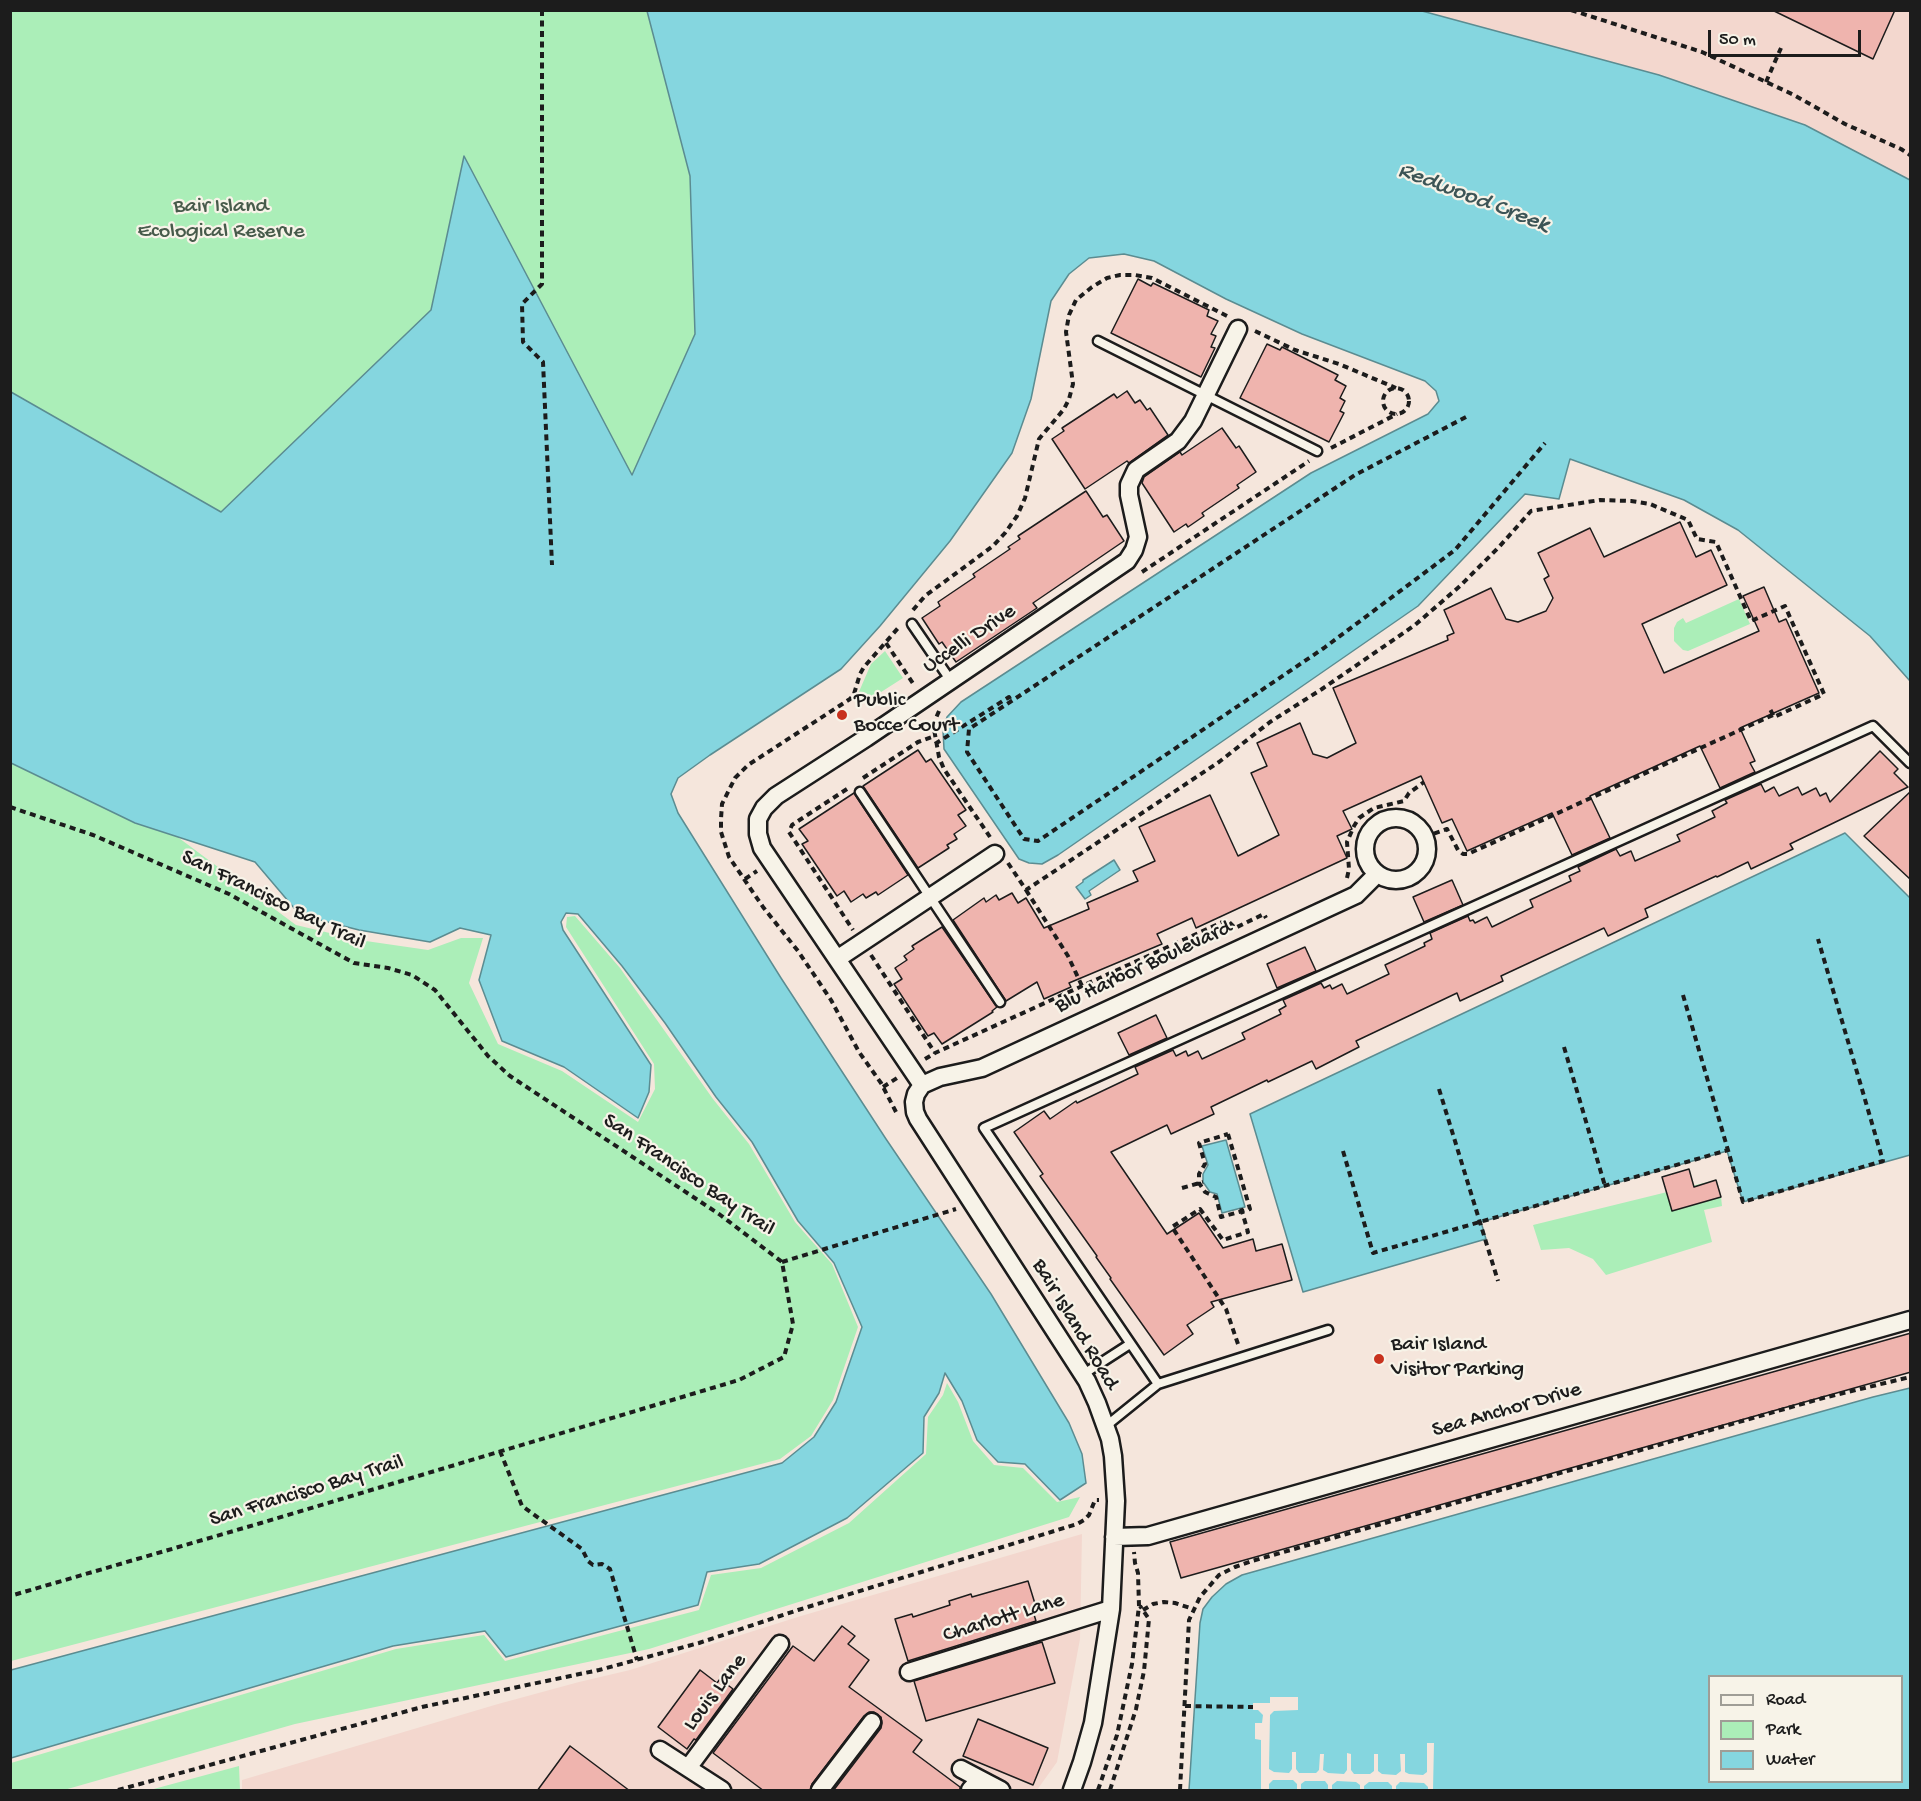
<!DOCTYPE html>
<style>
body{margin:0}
#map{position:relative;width:1921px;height:1801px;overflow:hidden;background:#f5e6dc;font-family:"Gochi Hand",sans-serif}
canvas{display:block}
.frame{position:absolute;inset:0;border:12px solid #1c1c1c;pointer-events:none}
.legend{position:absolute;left:1708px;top:1675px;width:195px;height:108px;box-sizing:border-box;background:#f7f3e8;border:2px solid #9f9d96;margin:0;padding:8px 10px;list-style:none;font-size:18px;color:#1c1c1c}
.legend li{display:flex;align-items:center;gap:12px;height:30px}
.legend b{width:30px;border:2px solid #9f9d96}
.scale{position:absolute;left:1708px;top:30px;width:153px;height:27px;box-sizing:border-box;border:3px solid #1c1c1c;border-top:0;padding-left:8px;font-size:18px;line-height:21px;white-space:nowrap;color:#1c1c1c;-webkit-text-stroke:4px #f7f3e8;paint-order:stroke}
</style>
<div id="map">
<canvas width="1921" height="1801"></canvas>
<div class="frame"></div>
<ul class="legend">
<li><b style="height:8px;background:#f7f3e8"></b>Road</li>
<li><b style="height:16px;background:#abeeb8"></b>Park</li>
<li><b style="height:16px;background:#85d6df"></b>Water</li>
</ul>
<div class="scale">50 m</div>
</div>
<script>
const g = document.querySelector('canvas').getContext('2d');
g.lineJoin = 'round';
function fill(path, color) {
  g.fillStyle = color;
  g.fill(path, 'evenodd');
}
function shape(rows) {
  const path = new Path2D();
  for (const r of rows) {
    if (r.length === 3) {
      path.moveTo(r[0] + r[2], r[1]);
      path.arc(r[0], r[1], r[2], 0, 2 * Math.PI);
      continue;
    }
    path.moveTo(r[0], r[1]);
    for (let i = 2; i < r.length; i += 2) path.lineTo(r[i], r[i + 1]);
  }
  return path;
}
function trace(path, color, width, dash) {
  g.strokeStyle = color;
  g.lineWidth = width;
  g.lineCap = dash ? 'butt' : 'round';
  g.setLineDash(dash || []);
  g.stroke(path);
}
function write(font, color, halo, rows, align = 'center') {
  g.font = font + ' "Gochi Hand",sans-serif';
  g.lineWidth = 4.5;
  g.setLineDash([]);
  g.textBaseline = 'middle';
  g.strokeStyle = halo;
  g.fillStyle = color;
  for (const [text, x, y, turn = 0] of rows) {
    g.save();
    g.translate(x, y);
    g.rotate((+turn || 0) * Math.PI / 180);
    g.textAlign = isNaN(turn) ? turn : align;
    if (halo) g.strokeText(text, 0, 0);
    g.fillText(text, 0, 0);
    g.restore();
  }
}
fill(shape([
 [1422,11,1910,11,1910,180,1805,125,1659,75],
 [1082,1534,1080,1639,1057,1762,1037,1790,242,1790,242,1780,498,1704,579,1682,630,1670,801,1616]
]), '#f3d7ce');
fill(shape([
 [11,11,705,11,692,258,695,334,632,476,221,512,11,392],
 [1739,599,1750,624,1688,651,1683,650,1674,641,1674,628,1677,622,1683,618,1686,623],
 [885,651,903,678,864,703,858,694,871,664],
 [11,737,78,763,296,925,359,940,428,950,461,938,483,938,469,983,498,1044,562,1071,638,1122,655,1089,654,1064,566,927,567,917,575,916,620,968,713,1099,749,1144,795,1222,832,1264,858,1327,833,1400,811,1436,780,1459,11,1661],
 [1716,1180,1721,1197,1722,1206,1704,1210,1712,1242,1606,1275,1593,1259,1569,1248,1541,1250,1533,1225],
 [947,1383,958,1402,973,1441,994,1465,1023,1468,1057,1502,1080,1497,1069,1517,649,1649,295,1724,64,1790,11,1790,11,1763,396,1649,484,1635,505,1661,699,1610,711,1575,761,1568,849,1523,926,1454,928,1417,943,1395],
 [239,1766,240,1790,150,1790]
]), '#abeeb8');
const water = shape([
 [647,11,1422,11,1659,75,1805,125,1910,180,1910,681,1870,636,1738,530,1684,500,1570,459,1559,499,1525,494,1418,606,1058,855,1042,864,1029,863,1019,859,944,749,943,731,947,717,961,702,1311,473,1428,414,1439,401,1436,391,1425,381,1302,334,1226,299,1154,261,1124,254,1089,258,1069,274,1051,301,1031,399,1012,453,950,541,880,626,841,669,710,755,678,778,671,794,678,813,781,978,886,1139,991,1294,1069,1423,1082,1454,1086,1483,1060,1500,1025,1464,998,1462,977,1440,962,1401,945,1373,939,1393,924,1417,923,1453,847,1518,759,1564,707,1572,698,1605,506,1657,485,1631,393,1646,11,1758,11,1670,782,1463,814,1437,836,1402,862,1327,834,1263,798,1221,752,1142,716,1097,665,1023,622,966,578,914,566,913,561,922,563,930,651,1065,649,1092,638,1118,564,1067,502,1041,479,980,491,935,460,928,430,942,359,930,300,915,255,862,135,823,11,763,11,392,221,512,431,310,464,156,632,475,695,334,690,176,647,11],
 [1845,833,1910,898,1910,1155,1743,1202,1727,1151,1481,1222,1486,1239,1303,1292,1250,1114,1845,833],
 [1114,860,1120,870,1089,891,1091,895,1085,899,1076,887,1083,882,1083,880,1114,860],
 [1226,1140,1245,1207,1222,1213,1217,1194,1210,1192,1203,1182,1203,1174,1208,1165,1202,1146,1226,1140],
 [1910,1388,1910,1790,1189,1790,1200,1623,1203,1609,1212,1597,1226,1584,1242,1575,1873,1397,1910,1388],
 [1710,1676,1902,1676,1902,1782,1710,1782,1710,1676]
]);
fill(water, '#85d6df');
trace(water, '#5b8c91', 1.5);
fill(shape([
 [1270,1697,1298,1697,1298,1710,1274,1711,1270,1715,1269,1769,1274,1772,1289,1773,1292,1769,1292,1752,1296,1752,1296,1769,1299,1773,1316,1773,1319,1770,1320,1754,1324,1754,1323,1770,1328,1773,1344,1774,1347,1770,1347,1753,1351,1754,1351,1770,1354,1774,1370,1774,1374,1771,1374,1754,1378,1754,1378,1771,1382,1774,1396,1775,1401,1771,1400,1754,1405,1754,1405,1772,1409,1774,1423,1775,1427,1772,1427,1743,1434,1743,1433,1790,1428,1790,1428,1787,1424,1783,1400,1782,1396,1786,1396,1790,1392,1790,1392,1786,1388,1782,1369,1782,1364,1786,1364,1790,1360,1790,1360,1785,1356,1782,1337,1781,1332,1785,1332,1790,1328,1790,1328,1785,1325,1781,1305,1781,1301,1784,1301,1790,1297,1790,1297,1784,1293,1780,1273,1780,1269,1784,1269,1790,1261,1790,1261,1740,1255,1739,1255,1723,1262,1723,1263,1715,1258,1710,1253,1710,1253,1703,1270,1703]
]), '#f5e6dc');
const building = shape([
 [1772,10,1895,10,1873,59,1772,10],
 [1138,279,1151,286,1153,283,1209,310,1207,316,1218,321,1211,334,1216,336,1211,347,1215,348,1201,377,1111,333,1138,279],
 [1267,344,1280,350,1282,347,1338,375,1335,380,1346,386,1340,398,1345,401,1340,411,1344,413,1329,442,1240,398,1267,344],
 [1127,391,1135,403,1140,400,1147,410,1150,408,1168,435,1129,463,1127,461,1085,489,1052,439,1064,431,1062,428,1114,394,1117,398,1127,391],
 [1222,428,1236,448,1239,446,1256,472,1237,485,1239,488,1202,513,1204,516,1188,527,1186,524,1174,532,1142,483,1144,477,1180,452,1182,455,1222,428],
 [1086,491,1103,517,1107,515,1124,541,1033,603,1037,608,956,662,942,642,939,644,922,618,940,606,938,602,975,577,973,574,1010,549,1008,547,1020,539,1018,536,1086,491],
 [1680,522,1696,557,1711,550,1727,585,1642,624,1664,673,1759,631,1743,596,1764,587,1779,622,1786,619,1819,693,1740,728,1755,761,1750,763,1755,772,1720,788,1700,746,1590,796,1610,838,1572,855,1552,813,1467,851,1452,819,1442,823,1421,776,1343,811,1352,829,1337,836,1347,858,1196,928,1192,918,1157,934,1162,944,1069,983,1071,987,1044,999,1037,982,1006,1001,953,920,984,898,986,902,996,895,999,900,1012,893,1018,903,1026,898,1044,928,1089,909,1087,903,1138,881,1133,871,1155,861,1139,827,1210,795,1238,856,1279,835,1251,773,1267,766,1257,743,1300,723,1313,754,1327,758,1356,743,1333,688,1448,640,1447,636,1454,633,1444,610,1491,588,1506,619,1518,622,1546,611,1553,598,1544,579,1549,576,1538,553,1590,528,1604,557,1680,522],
 [918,750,926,762,931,759,966,810,958,815,966,826,954,834,957,839,947,845,949,848,918,868,863,786,918,750],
 [1880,751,1898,769,1894,773,1908,787,1790,844,1793,849,1751,869,1748,862,1717,877,1716,876,1645,909,1648,917,1608,936,1604,928,1501,976,1503,981,1460,1001,1457,993,1356,1041,1359,1047,1316,1069,1312,1061,1268,1082,1267,1080,1211,1107,1214,1114,1171,1134,1167,1125,1111,1152,1167,1234,1199,1213,1223,1248,1253,1239,1256,1251,1282,1244,1292,1280,1211,1302,1214,1307,1187,1325,1193,1334,1164,1355,1110,1279,1111,1278,1096,1257,1097,1256,1040,1176,1043,1174,1014,1132,1044,1111,1050,1119,1076,1101,1077,1103,1138,1074,1135,1067,1173,1050,1176,1056,1186,1051,1188,1056,1198,1051,1202,1059,1245,1039,1242,1033,1281,1014,1279,1010,1286,1006,1283,1000,1321,983,1324,988,1330,985,1332,989,1342,984,1347,994,1389,974,1385,965,1425,946,1424,943,1432,939,1430,933,1468,916,1470,921,1473,920,1475,923,1487,917,1492,927,1533,907,1530,900,1571,881,1569,876,1580,871,1578,867,1616,849,1620,856,1631,851,1635,861,1680,841,1677,835,1715,817,1712,811,1727,803,1725,800,1761,784,1765,792,1774,787,1779,796,1798,787,1802,795,1816,788,1820,796,1826,793,1830,802,1880,751],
 [1911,791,1911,880,1864,836,1911,791],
 [854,793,908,875,878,895,876,892,866,898,863,894,851,902,844,891,837,896,802,844,808,841,799,829,854,793],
 [1452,880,1463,905,1424,922,1413,897,1452,880],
 [942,927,997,1007,992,1011,993,1012,942,1044,934,1033,928,1036,894,984,902,979,895,968,907,960,904,956,914,949,912,946,942,927],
 [1305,947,1316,971,1277,988,1267,964,1305,947],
 [1156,1015,1167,1038,1129,1055,1118,1033,1156,1015],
 [1689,1169,1694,1187,1716,1180,1721,1197,1672,1211,1662,1177,1689,1169],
 [1911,1333,1911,1372,1181,1578,1170,1542,1911,1333],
 [1028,1581,1036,1607,1032,1608,1036,1621,908,1661,895,1619,912,1614,913,1617,950,1605,949,1601,971,1594,972,1597,1028,1581],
 [842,1626,855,1636,848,1644,869,1660,849,1687,922,1740,913,1752,960,1787,960,1791,833,1791,881,1728,882,1723,881,1717,874,1712,869,1712,864,1716,812,1784,810,1791,764,1791,713,1753,793,1646,814,1661,842,1626],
 [1042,1642,1055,1683,926,1721,914,1681,1042,1642],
 [700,1670,717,1683,720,1679,733,1689,696,1740,694,1739,687,1749,658,1727,700,1670],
 [978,1719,1048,1748,1033,1785,963,1756,978,1719],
 [570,1746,630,1791,537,1791,570,1746]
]);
fill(building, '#efb4ae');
trace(building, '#1c1c1c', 1.5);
const lane = shape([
 [1098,341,1317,451],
 [912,624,951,681],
 [860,792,1000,1002],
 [1082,1375,1130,1344],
 [1158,1384,984,1128,1873,726,1910,763],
 [1106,1426,1158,1384,1328,1330]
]);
const street = shape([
 [1396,849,31],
 [837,959,995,854],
 [922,1085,762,848,758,834,758,819,764,808,776,796,866,738,1127,561,1134,550,1138,537,1129,495,1129,485,1136,470,1178,441,1193,421,1238,329],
 [922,1085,916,1094,914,1102,915,1112,918,1119,1087,1381,1097,1403,1110,1439,1113,1456,1116,1501,1111,1609,1093,1723,1082,1762,1072,1790],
 [922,1085,940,1077,982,1068,1356,895,1377,874],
 [1114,1537,1148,1536,1910,1320],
 [909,1672,1111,1609],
 [660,1750,722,1790],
 [688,1768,780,1644],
 [961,1769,980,1779],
 [820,1790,872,1722],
 [970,1790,980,1779,1001,1790]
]);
trace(lane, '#1c1c1c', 13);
trace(street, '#1c1c1c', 21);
trace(shape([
 [542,10,542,284,522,304,523,342,543,362,552,565],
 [1571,10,1702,52,1794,95,1845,124,1901,149,1910,155],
 [1766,82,1781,48],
 [1255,331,1295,350,1339,364,1396,388],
 [1396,401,13],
 [1466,417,1355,475,969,729,967,752,1024,839,1038,841,1324,648,1455,550,1545,443],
 [1331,448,1397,414],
 [1142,572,1309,461],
 [913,610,925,596,993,546,1005,533,1017,516,1025,498,1039,439,1064,409,1069,399,1073,384,1066,332,1069,315,1076,300,1092,287,1107,278,1120,275,1135,275,1152,278,1227,316],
 [886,643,914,685],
 [939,711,936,718,934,729,939,757,944,769,990,837],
 [935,744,1009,697,1011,701],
 [863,778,918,742,935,736],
 [847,789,792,825,789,832,853,930],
 [10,807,93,835,229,894,354,963,388,968,412,975,435,990,488,1056,510,1076,719,1214,782,1262,793,1324,784,1357,739,1380,261,1523,10,1596],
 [1424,837,1447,829,1458,850,1463,854,1468,854,1773,715],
 [1008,863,1026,890,1219,762,1270,722,1322,689,1415,625,1460,586,1499,547,1531,511,1600,500,1631,501,1650,504,1688,520,1697,539,1716,542,1751,621,1785,606,1824,694,1774,717,1770,709],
 [1347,878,1349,869,1347,842,1354,826,1359,818,1374,808,1404,801,1409,793,1424,782],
 [745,879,757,871],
 [1026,890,1068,956,1082,986],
 [871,955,935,1053],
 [1683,995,1743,1202,1883,1161,1818,939],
 [1564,1047,1605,1186],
 [925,1059,935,1053,1227,920,1235,928,1264,914,1266,918],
 [883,1087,897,1078],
 [1439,1089,1498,1281],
 [896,1112,881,1083,859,1052,831,1000,798,951,763,907,729,857,721,832,721,819,722,804,735,778,748,765,850,699,854,694,860,674,864,667,899,627],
 [1228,1134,1250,1209,1221,1217,1216,1197,1205,1192,1199,1183,1199,1174,1205,1164,1199,1143,1228,1134],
 [1343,1151,1373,1253,1728,1150],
 [1182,1188,1203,1182],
 [782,1262,956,1209],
 [1238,1344,1226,1309,1172,1227,1200,1209,1223,1240,1248,1232,1241,1208],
 [500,1451,522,1506,582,1549,588,1561,593,1565,602,1564,610,1569,637,1660],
 [1143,1610,1153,1604,1164,1602,1175,1603,1193,1609],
 [1185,1706,1253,1707],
 [118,1790,422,1707,599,1670,699,1643,798,1610,1077,1524,1084,1520,1089,1515,1095,1500,1099,1500],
 [1098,1790,1117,1735,1132,1664,1139,1606,1138,1573,1135,1563,1134,1552],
 [1110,1790,1136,1709,1144,1671,1149,1619,1140,1606],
 [1180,1790,1189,1620,1200,1597,1219,1575,1235,1567,1252,1561,1823,1398,1910,1377]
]), '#1c1c1c', 4, [6, 4.5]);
trace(lane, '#f7f3e8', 8);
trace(street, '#f7f3e8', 16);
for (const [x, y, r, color] of [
 [842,715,6,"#c8321e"],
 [1379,1359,6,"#c8321e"]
]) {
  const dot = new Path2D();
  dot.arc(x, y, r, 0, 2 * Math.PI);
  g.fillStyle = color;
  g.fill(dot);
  trace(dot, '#f7f3e8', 2);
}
write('22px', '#475b4b', '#f7f3e8', [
 ["Bair Island",221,208],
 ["Ecological Reserve",221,233]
]);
write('22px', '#1c1c1c', '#f7f3e8', [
 ["Uccelli Drive",970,640,-34],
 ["San Francisco Bay Trail",273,901,26],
 ["Blu Harbor Boulevard",1144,968,-25],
 ["San Francisco Bay Trail",688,1176,34],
 ["Bair Island Road",1074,1325,59],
 ["Sea Anchor Drive",1507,1411,-16],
 ["San Francisco Bay Trail",307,1492,-17],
 ["Charlott Lane",1004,1619,-17],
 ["Louis Lane",716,1693,-53]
]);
write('22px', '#1c1c1c', '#f7f3e8', [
 ["Public",854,702],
 ["Bocce Court",854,727],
 ["Bair Island",1391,1346],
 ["Visitor Parking",1391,1371]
], 'left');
write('italic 24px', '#3c5456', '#f7f3e8', [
 ["Redwood Creek",1473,199,21]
]);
</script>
